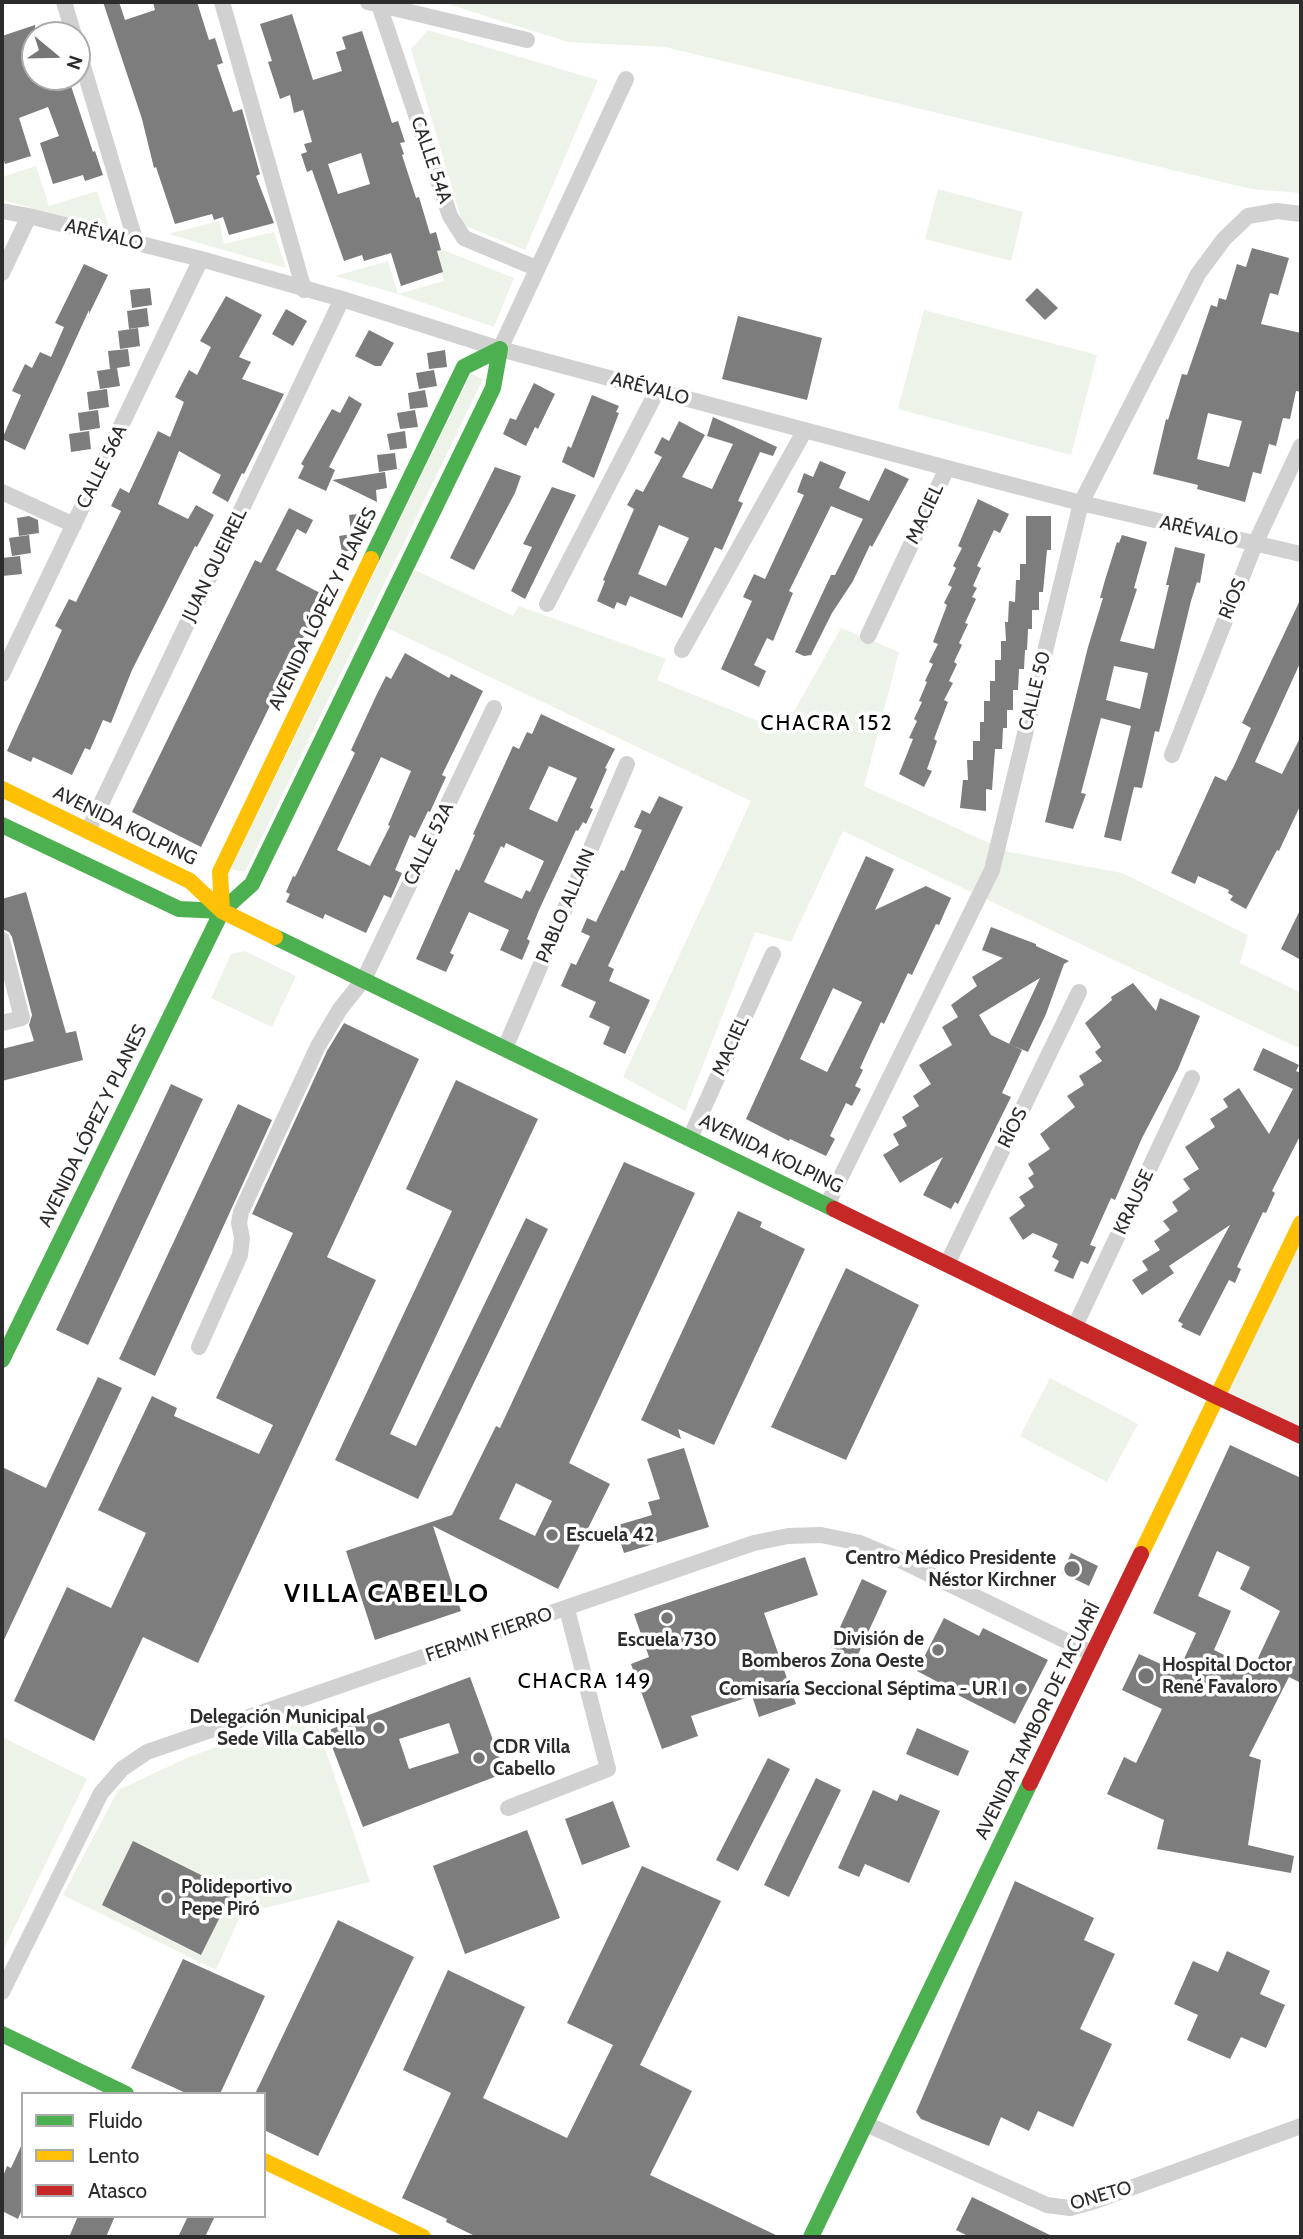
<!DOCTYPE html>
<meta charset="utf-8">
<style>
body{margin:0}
#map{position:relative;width:1303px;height:2239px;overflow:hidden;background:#fff;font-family:Cabin,sans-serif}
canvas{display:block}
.frame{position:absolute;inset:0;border:4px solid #2c2c2c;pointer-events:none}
.legend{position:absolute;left:21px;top:2092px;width:245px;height:126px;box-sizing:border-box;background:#fff;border:2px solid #ababab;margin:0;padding:9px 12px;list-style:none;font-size:21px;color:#2c2c2c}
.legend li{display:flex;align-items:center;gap:14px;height:35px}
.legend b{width:35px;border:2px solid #ababab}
.north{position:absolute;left:21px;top:21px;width:70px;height:70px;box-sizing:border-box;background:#fff;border:2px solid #ababab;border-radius:50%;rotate:109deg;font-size:19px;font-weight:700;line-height:28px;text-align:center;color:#2c2c2c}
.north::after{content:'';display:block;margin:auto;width:24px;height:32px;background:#767676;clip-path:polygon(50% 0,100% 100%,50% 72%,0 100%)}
</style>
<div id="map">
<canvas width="1303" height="2239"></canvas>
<div class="frame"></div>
<ul class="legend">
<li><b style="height:9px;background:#4caf50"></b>Fluido</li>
<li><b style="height:9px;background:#ffc107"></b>Lento</li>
<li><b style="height:9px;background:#c62828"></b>Atasco</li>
</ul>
<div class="north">N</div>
</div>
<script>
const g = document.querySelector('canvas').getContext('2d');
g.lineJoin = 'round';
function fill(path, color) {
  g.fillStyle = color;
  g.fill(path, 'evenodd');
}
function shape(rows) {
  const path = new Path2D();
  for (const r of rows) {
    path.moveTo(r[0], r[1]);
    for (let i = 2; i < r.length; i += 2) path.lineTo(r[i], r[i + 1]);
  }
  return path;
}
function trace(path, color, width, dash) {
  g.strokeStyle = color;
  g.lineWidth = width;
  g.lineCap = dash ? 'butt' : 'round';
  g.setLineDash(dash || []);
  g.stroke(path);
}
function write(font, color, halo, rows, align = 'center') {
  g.font = font + ' Cabin,sans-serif';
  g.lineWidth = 7;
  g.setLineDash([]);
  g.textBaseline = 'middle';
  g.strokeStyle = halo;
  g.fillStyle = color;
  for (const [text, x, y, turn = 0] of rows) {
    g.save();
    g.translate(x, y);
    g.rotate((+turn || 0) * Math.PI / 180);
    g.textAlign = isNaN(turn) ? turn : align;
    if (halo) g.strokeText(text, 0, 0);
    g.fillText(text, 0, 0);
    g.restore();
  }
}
fill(shape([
 [441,2,1301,2,1301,193,1251,189,665,47,568,42],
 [428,30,598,80,525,250,463,225,411,49],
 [36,166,49,206,97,191,110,229,2,200,2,177],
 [938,189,1023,212,1011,261,925,239],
 [219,221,224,244,274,232,286,268,168,234],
 [435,247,514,278,494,327,398,294,335,276,388,261,398,294,444,281],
 [924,310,1097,355,1071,455,898,409],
 [471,373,483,379,245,872,231,869],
 [415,570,513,616,519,606,666,659,657,680,783,731,841,628,899,652,864,786,1009,852,1122,873,1248,935,1240,963,1301,993,1301,1049,843,831,791,942,755,932,685,1111,623,1077,751,801,387,628],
 [245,951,296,976,272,1027,211,998,231,954],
 [1301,1223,1301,1436,1218,1397],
 [1050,1378,1138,1424,1107,1482,1020,1436],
 [313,1712,370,1882,241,1914,216,1970,63,1895,118,1790,189,1757],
 [2,1737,87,1779,2,1953]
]), '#eef3ea');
fill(shape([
 [103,2,119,2,125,20,155,10,153,2,197,2,209,40,215,38,223,63,217,65,233,112,242,109,260,174,256,176,274,223,229,235,223,217,214,220,212,214,175,224,156,167,154,168,142,119],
 [292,14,313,80,342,71,336,52,346,49,342,37,362,31,392,123,398,121,405,142,400,143,404,154,402,155,416,198,419,197,430,234,436,232,441,250,437,251,443,272,401,286,391,253,364,261,362,255,344,261,312,170,307,172,301,154,307,152,304,144,312,142,303,110,294,113,290,95,280,99,268,62,272,61,260,24],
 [361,153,370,184,338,194,328,164],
 [35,25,35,47,25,50,34,77,68,77,93,152,95,151,103,175,85,181,83,175,53,184,40,143,59,136,48,107,19,118,31,156,5,164,2,154,2,36],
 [1252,248,1289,258,1278,295,1270,293,1261,324,1301,333,1301,392,1296,391,1290,419,1283,418,1276,446,1269,444,1261,474,1253,472,1245,502,1197,489,1198,485,1153,474,1166,419,1168,420,1182,374,1187,375,1211,305,1217,307,1219,298,1226,300,1237,264,1246,267],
 [1208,413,1242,421,1229,467,1197,459],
 [84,264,108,275,89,314,89,310,25,450,2,439,21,395,12,391,25,364,32,368,40,352,51,357,64,327,55,323],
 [150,288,152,305,132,308,130,290],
 [1037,288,1058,308,1045,320,1025,300],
 [226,296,262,315,239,357,251,362,242,379,284,394,244,474,242,473,228,502,212,493,221,475,179,451,158,504,188,519,196,505,214,515,197,547,195,546,132,670,111,723,103,720,90,750,85,748,72,775,33,757,31,762,7,751,62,630,55,626,69,599,76,602,121,511,111,506,120,488,129,493,158,431,170,437,184,402,175,397,189,370,197,375,211,347,200,341],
 [147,308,149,326,129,329,127,311],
 [286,309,307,321,293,346,272,334],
 [738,316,822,338,807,400,722,379],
 [138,328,140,346,120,349,118,331],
 [369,330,394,343,381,366,375,366,355,356],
 [128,349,130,366,110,369,108,351],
 [445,350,447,367,429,369,427,353],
 [117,368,120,386,100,389,97,371],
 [434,370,437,386,419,389,416,373],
 [534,383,555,394,538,429,535,427,526,446,503,434,510,418,516,420],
 [107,389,109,407,89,410,87,392],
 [425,390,428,407,410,409,408,393],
 [592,395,619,406,616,412,619,413,594,478,562,462,568,446,571,448],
 [349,396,362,404,329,467,335,470,326,491,298,478,304,466,301,464,332,409,340,413],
 [98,410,100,428,80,431,78,413],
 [415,410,418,427,400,429,397,413],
 [713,417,777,447,773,456,760,452,738,501,743,503,722,550,715,547,682,618,630,596,626,606,617,602,614,609,597,601,605,581,603,580,634,509,627,505,636,489,643,492,662,457,654,453,662,437,669,441,679,421,705,435,682,477,712,489,733,444,707,436],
 [659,525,689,538,666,586,638,574],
 [89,431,91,449,71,452,69,434],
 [405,431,407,448,390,450,387,434],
 [395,453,397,469,379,472,377,455],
 [820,461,846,472,839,488,869,501,885,468,909,479,872,547,870,545,853,581,832,613,811,655,804,656,795,652,831,575,835,575,863,519,831,506,789,591,793,593,773,641,767,638,754,665,766,671,759,687,721,669,752,601,743,597,754,574,765,579,804,495,797,492,804,473,813,477],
 [495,467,521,476,515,493,474,570,450,558],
 [385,472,387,488,376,490,377,502,332,480],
 [552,487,576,495,525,599,511,591,532,547,523,544],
 [978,499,1009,514,1000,533,994,530,977,566,981,568,973,586,977,588,972,597,976,599,965,623,968,624,959,643,962,645,954,662,957,664,949,681,953,683,944,700,948,702,934,739,937,741,927,769,932,771,924,787,899,774,913,739,909,738,917,721,914,719,922,702,919,701,927,682,925,681,933,664,929,662,938,644,933,642,947,605,944,603,952,587,948,585,956,568,953,566,962,548,958,546],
 [289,508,313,520,306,534,297,529,276,570,324,595,201,847,132,812,255,560,261,563],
 [366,513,369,529,351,532,349,515],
 [29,516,38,520,39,533,19,536,17,518],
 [1026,516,1051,516,1051,550,1047,550,1043,592,1039,592,1039,610,1032,610,1032,629,1028,629,1027,650,1025,650,1024,669,1019,669,1018,690,1013,690,1013,710,1007,710,1007,728,1003,728,1002,749,995,749,992,790,986,789,986,811,960,808,963,780,968,780,967,760,973,760,973,741,980,741,980,722,984,722,984,701,990,701,990,681,995,681,995,660,1001,660,1001,641,1006,641,1005,622,1008,622,1009,601,1015,602,1016,580,1020,580,1020,564,1026,564],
 [357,533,359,549,342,552,339,536],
 [29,535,31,553,12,556,9,538],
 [1122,535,1147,542,1134,588,1137,589,1120,641,1154,649,1169,585,1166,585,1175,547,1205,554,1200,583,1197,582,1191,601,1159,732,1155,731,1142,788,1134,787,1121,841,1104,837,1131,726,1101,718,1081,793,1086,794,1073,829,1045,822,1088,647,1103,598,1100,598,1105,580,1117,542,1119,543],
 [1114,666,1148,673,1140,709,1106,700],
 [20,556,22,574,2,576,2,558],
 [1301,598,1301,661,1255,762,1282,774,1301,736,1301,804,1279,851,1277,850,1246,909,1230,900,1233,896,1228,893,1229,890,1198,876,1195,884,1171,873,1215,776,1226,781,1234,766,1251,728,1242,723],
 [405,653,449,678,451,674,483,691,442,775,446,777,430,812,428,811,415,838,410,835,395,870,402,873,391,898,384,895,366,933,325,914,323,919,286,902,290,894,286,892,293,876,295,877,355,753,351,750,376,696,386,676,391,679],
 [381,757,411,771,388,825,390,826,370,866,337,850],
 [541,714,615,749,605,768,607,769,590,808,593,809,586,824,583,822,578,831,576,830,539,910,527,939,530,941,522,960,500,950,509,930,469,912,450,953,454,955,446,972,416,959,456,869,459,871,475,835,473,834,513,746,519,749,527,732,532,734],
 [549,766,577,778,557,822,529,809],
 [506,843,544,861,530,892,526,890,522,899,484,882,501,846,504,848],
 [659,796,683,807,608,966,614,969,609,981,650,1000,625,1054,603,1044,610,1027,589,1017,596,1002,561,986,571,963,576,965,590,936,581,932,587,918,596,922,621,870,624,871,642,830,634,827,642,810,650,814],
 [866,856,894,869,875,910,926,886,951,898,939,925,936,924,912,975,908,973,884,1024,881,1022,860,1068,863,1070,855,1086,861,1089,852,1106,846,1103,830,1136,835,1139,826,1156,790,1139,789,1141,746,1119],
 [833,988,862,1002,827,1072,800,1059],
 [26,892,66,1033,76,1031,83,1060,2,1081,2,1049,34,1041,29,1025,32,1015,12,937,9,932,2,929,2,899],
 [1301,908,1301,960,1281,949],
 [991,927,1036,944,1036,946,1069,961,1064,964,1046,1014,1028,1052,1009,1044,1040,978,979,1015,991,1035,1022,1050,1002,1093,1011,1097,958,1204,955,1202,951,1209,923,1195,943,1157,900,1183,883,1155,899,1145,893,1134,907,1126,902,1117,919,1106,913,1096,931,1084,919,1065,952,1045,942,1027,958,1017,951,1005,977,986,972,977,1003,958,982,950],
 [1133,983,1156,1011,1160,998,1200,1016,1178,1069,1142,1138,1115,1200,1111,1198,1090,1245,1096,1247,1088,1264,1081,1261,1073,1279,1054,1271,1059,1261,1052,1257,1058,1244,1033,1233,1023,1240,1009,1218,1025,1206,1019,1197,1034,1187,1028,1178,1034,1174,1028,1164,1050,1149,1040,1134,1075,1107,1067,1096,1084,1085,1079,1076,1102,1061,1095,1052,1101,1047,1085,1023,1112,1000,1111,997],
 [344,1023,419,1059,327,1257,376,1280,198,1663,143,1637,94,1741,14,1701,67,1587,111,1608,146,1533,98,1510,152,1396,177,1408,174,1416,259,1454,273,1425,216,1398,293,1233,252,1214,327,1051],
 [1263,1048,1299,1065,1296,1071,1301,1073,1301,1134,1272,1191,1275,1193,1266,1213,1263,1212,1237,1267,1241,1269,1235,1283,1229,1280,1200,1336,1181,1327,1183,1324,1178,1321,1230,1225,1169,1266,1174,1273,1142,1295,1132,1280,1148,1270,1142,1261,1160,1250,1154,1241,1170,1230,1163,1221,1178,1211,1172,1202,1190,1189,1183,1179,1199,1169,1185,1147,1215,1127,1210,1119,1228,1107,1223,1099,1239,1088,1269,1134,1293,1089,1253,1070],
 [456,1080,538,1119,390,1434,416,1446,526,1218,548,1229,418,1499,335,1460,452,1211,406,1189],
 [171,1084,203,1099,88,1345,56,1330],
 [238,1104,272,1120,155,1376,119,1359],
 [624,1162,695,1193,569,1463,610,1484,558,1589,433,1526,461,1611,375,1640,346,1551,452,1515,496,1426,500,1428],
 [516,1483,552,1501,535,1536,499,1519],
 [738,1211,762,1222,760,1227,805,1249,714,1445,678,1429,681,1439,641,1420],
 [846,1268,919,1305,846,1460,771,1427],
 [98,1377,122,1388,2,1644,2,1467,46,1488],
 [1230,1445,1301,1478,1301,1683,1289,1677,1249,1756,1261,1760,1248,1845,1294,1856,1291,1873,1157,1849,1164,1820,1107,1794,1124,1757,1136,1763,1162,1709,1122,1690,1139,1654,1178,1672,1196,1633,1153,1613],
 [1217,1551,1250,1567,1240,1589,1280,1611,1253,1669,1214,1650,1231,1611,1198,1596],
 [684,1448,709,1527,624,1553,615,1526,652,1515,648,1502,660,1499,647,1459],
 [1071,1553,1098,1566,1089,1586,1062,1573],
 [805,1557,818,1595,764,1613,796,1704,759,1717,752,1696,691,1716,698,1736,662,1749,631,1664,649,1657,634,1614],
 [862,1579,887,1591,856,1659,831,1647],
 [944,1618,979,1636,983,1628,1048,1660,1015,1724,950,1691,951,1689,917,1671],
 [470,1677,505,1773,363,1827,326,1731],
 [449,1723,459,1753,409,1769,399,1739],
 [917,1728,969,1751,958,1776,906,1754],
 [768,1758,790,1769,738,1871,716,1860],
 [816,1778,841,1790,789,1897,764,1885],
 [873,1790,897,1801,900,1794,940,1811,909,1883,865,1864,859,1877,838,1868],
 [613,1801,630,1847,582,1865,565,1819],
 [527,1830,560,1918,465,1954,433,1866],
 [133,1841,233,1891,201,1955,102,1905],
 [642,1866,721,1901,640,2065,692,2091,650,2175,780,2237,477,2237,446,2222,447,2219,402,2198,451,2093,403,2070,448,1970,525,2007,483,2098,567,2138,613,2045,567,2023],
 [1015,1881,1094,1918,1084,1940,1115,1954,1080,2029,1112,2044,1073,2127,1038,2111,1029,2131,1001,2117,989,2146,921,2119,916,2112],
 [338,1920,414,1957,318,2156,264,2130,264,2094,255,2094],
 [1227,1951,1270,1971,1260,1994,1285,2005,1266,2048,1241,2037,1230,2059,1187,2040,1198,2015,1174,2004,1193,1961,1218,1972],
 [183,1959,265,1996,220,2094,188,2094,131,2068],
 [23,2142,23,2207,18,2219,2,2211,2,2179,7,2166,11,2168],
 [972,2197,1054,2237,970,2237,956,2230],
 [78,2216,115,2216,106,2237,69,2237],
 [188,2216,215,2216,205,2237,178,2237]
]), '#7d7d7d');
trace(shape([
 [64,2,74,35],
 [222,2,304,290],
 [368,2,527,40],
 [379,5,450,216,464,238,536,268],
 [77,46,136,243],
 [2,211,29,216,201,259,342,299,500,349,947,468,1081,503,1301,554],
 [2,273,29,216],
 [500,349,626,79],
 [2,492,74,525],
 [547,604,657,391],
 [868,636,947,468],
 [682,650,805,430],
 [2,674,201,259],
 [1172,755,1255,544,1301,446],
 [88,831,342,299],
 [2,940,22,1018,2,1023],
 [505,1048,627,764],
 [690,1138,773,954],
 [827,1205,992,870,1081,503,1198,274,1224,239,1248,216,1277,211,1301,214],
 [947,1264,1079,992],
 [1075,1326,1192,1078],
 [199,1347,240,1255,242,1238,239,1223,241,1212,318,1046,340,1009,364,979,494,708],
 [508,1808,608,1769,567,1609],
 [2,1992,101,1793,122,1769,147,1752,754,1543,788,1536,821,1535,860,1543,898,1559,1093,1654],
 [866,2124,1047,2205,1070,2208,1092,2202,1301,2126]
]), '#d1d1d1', 16);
trace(shape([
 [371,559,464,367,500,349],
 [2,825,179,909,222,911],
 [222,911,252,884,493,388,500,349],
 [275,937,834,1209],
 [2,1360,222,911],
 [2,2034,126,2094],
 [811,2237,1030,1783]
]), '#4caf50', 16);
trace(shape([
 [2,789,190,881,222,911,275,937],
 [222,911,220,872,371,559],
 [1141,1554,1301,1223],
 [264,2161,423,2237]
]), '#ffc107', 16);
trace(shape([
 [834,1209,1218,1397],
 [1218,1397,1301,1436],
 [1030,1783,1141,1554]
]), '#c62828', 16);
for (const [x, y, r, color] of [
 [552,1535,7,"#767676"],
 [1072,1569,9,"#767676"],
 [667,1618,7,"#767676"],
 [938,1650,7,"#767676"],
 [1146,1676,9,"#767676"],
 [1021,1689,7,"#767676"],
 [379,1728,7,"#767676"],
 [479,1758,7,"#767676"],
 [167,1898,7,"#767676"]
]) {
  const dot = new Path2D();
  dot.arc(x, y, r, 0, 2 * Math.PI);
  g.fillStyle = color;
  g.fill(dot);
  trace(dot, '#fff', 2.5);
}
write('19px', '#2c2c2c', '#fff', [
 ["CALLE 54A",431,160,71],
 ["ARÉVALO",104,235,14],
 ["ARÉVALO",650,389,15],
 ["CALLE 56A",102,467,-64],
 ["MACIEL",925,514,-65],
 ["ARÉVALO",1199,531,13],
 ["JUAN QUEIREL",215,565,-64],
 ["RÍOS",1233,599,-68],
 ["AVENIDA LÓPEZ Y PLANES",323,609,-64],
 ["CALLE 50",1035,691,-76],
 ["AVENIDA KOLPING",125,826,26],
 ["CALLE 52A",429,844,-64],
 ["PABLO ALLAIN",566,906,-67],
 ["MACIEL",731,1046,-66],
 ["AVENIDA LÓPEZ Y PLANES",93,1126,-64],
 ["RÍOS",1013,1128,-64],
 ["AVENIDA KOLPING",771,1154,26],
 ["KRAUSE",1134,1202,-65],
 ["FERMIN FIERRO",489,1635,-19],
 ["AVENIDA TAMBOR DE TACUARÍ",1038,1721,-64],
 ["ONETO",1101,2196,-16]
]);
write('bold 19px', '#2c2c2c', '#fff', [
 ["Escuela 42",566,1535],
 ["Centro Médico Presidente",1056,1558,"right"],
 ["Néstor Kirchner",1056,1580,"right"],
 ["División de",924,1639,"right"],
 ["Bomberos Zona Oeste",924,1661,"right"],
 ["Escuela 730",667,1640,"center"],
 ["Hospital Doctor",1162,1665],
 ["René Favaloro",1162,1687],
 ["Comisaría Seccional Séptima - UR I",1007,1689,"right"],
 ["Delegación Municipal",365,1717,"right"],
 ["Sede Villa Cabello",365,1739,"right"],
 ["CDR Villa",493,1747],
 ["Cabello",493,1769],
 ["Polideportivo",181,1887],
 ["Pepe Piró",181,1909]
], 'left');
g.letterSpacing = '2px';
write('21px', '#000', '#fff', [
 ["CHACRA 152",827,724],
 ["CHACRA 149",585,1682]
]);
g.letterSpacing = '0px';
g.letterSpacing = '2px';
write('bold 26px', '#000', '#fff', [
 ["VILLA CABELLO",387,1594]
]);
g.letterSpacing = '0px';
</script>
